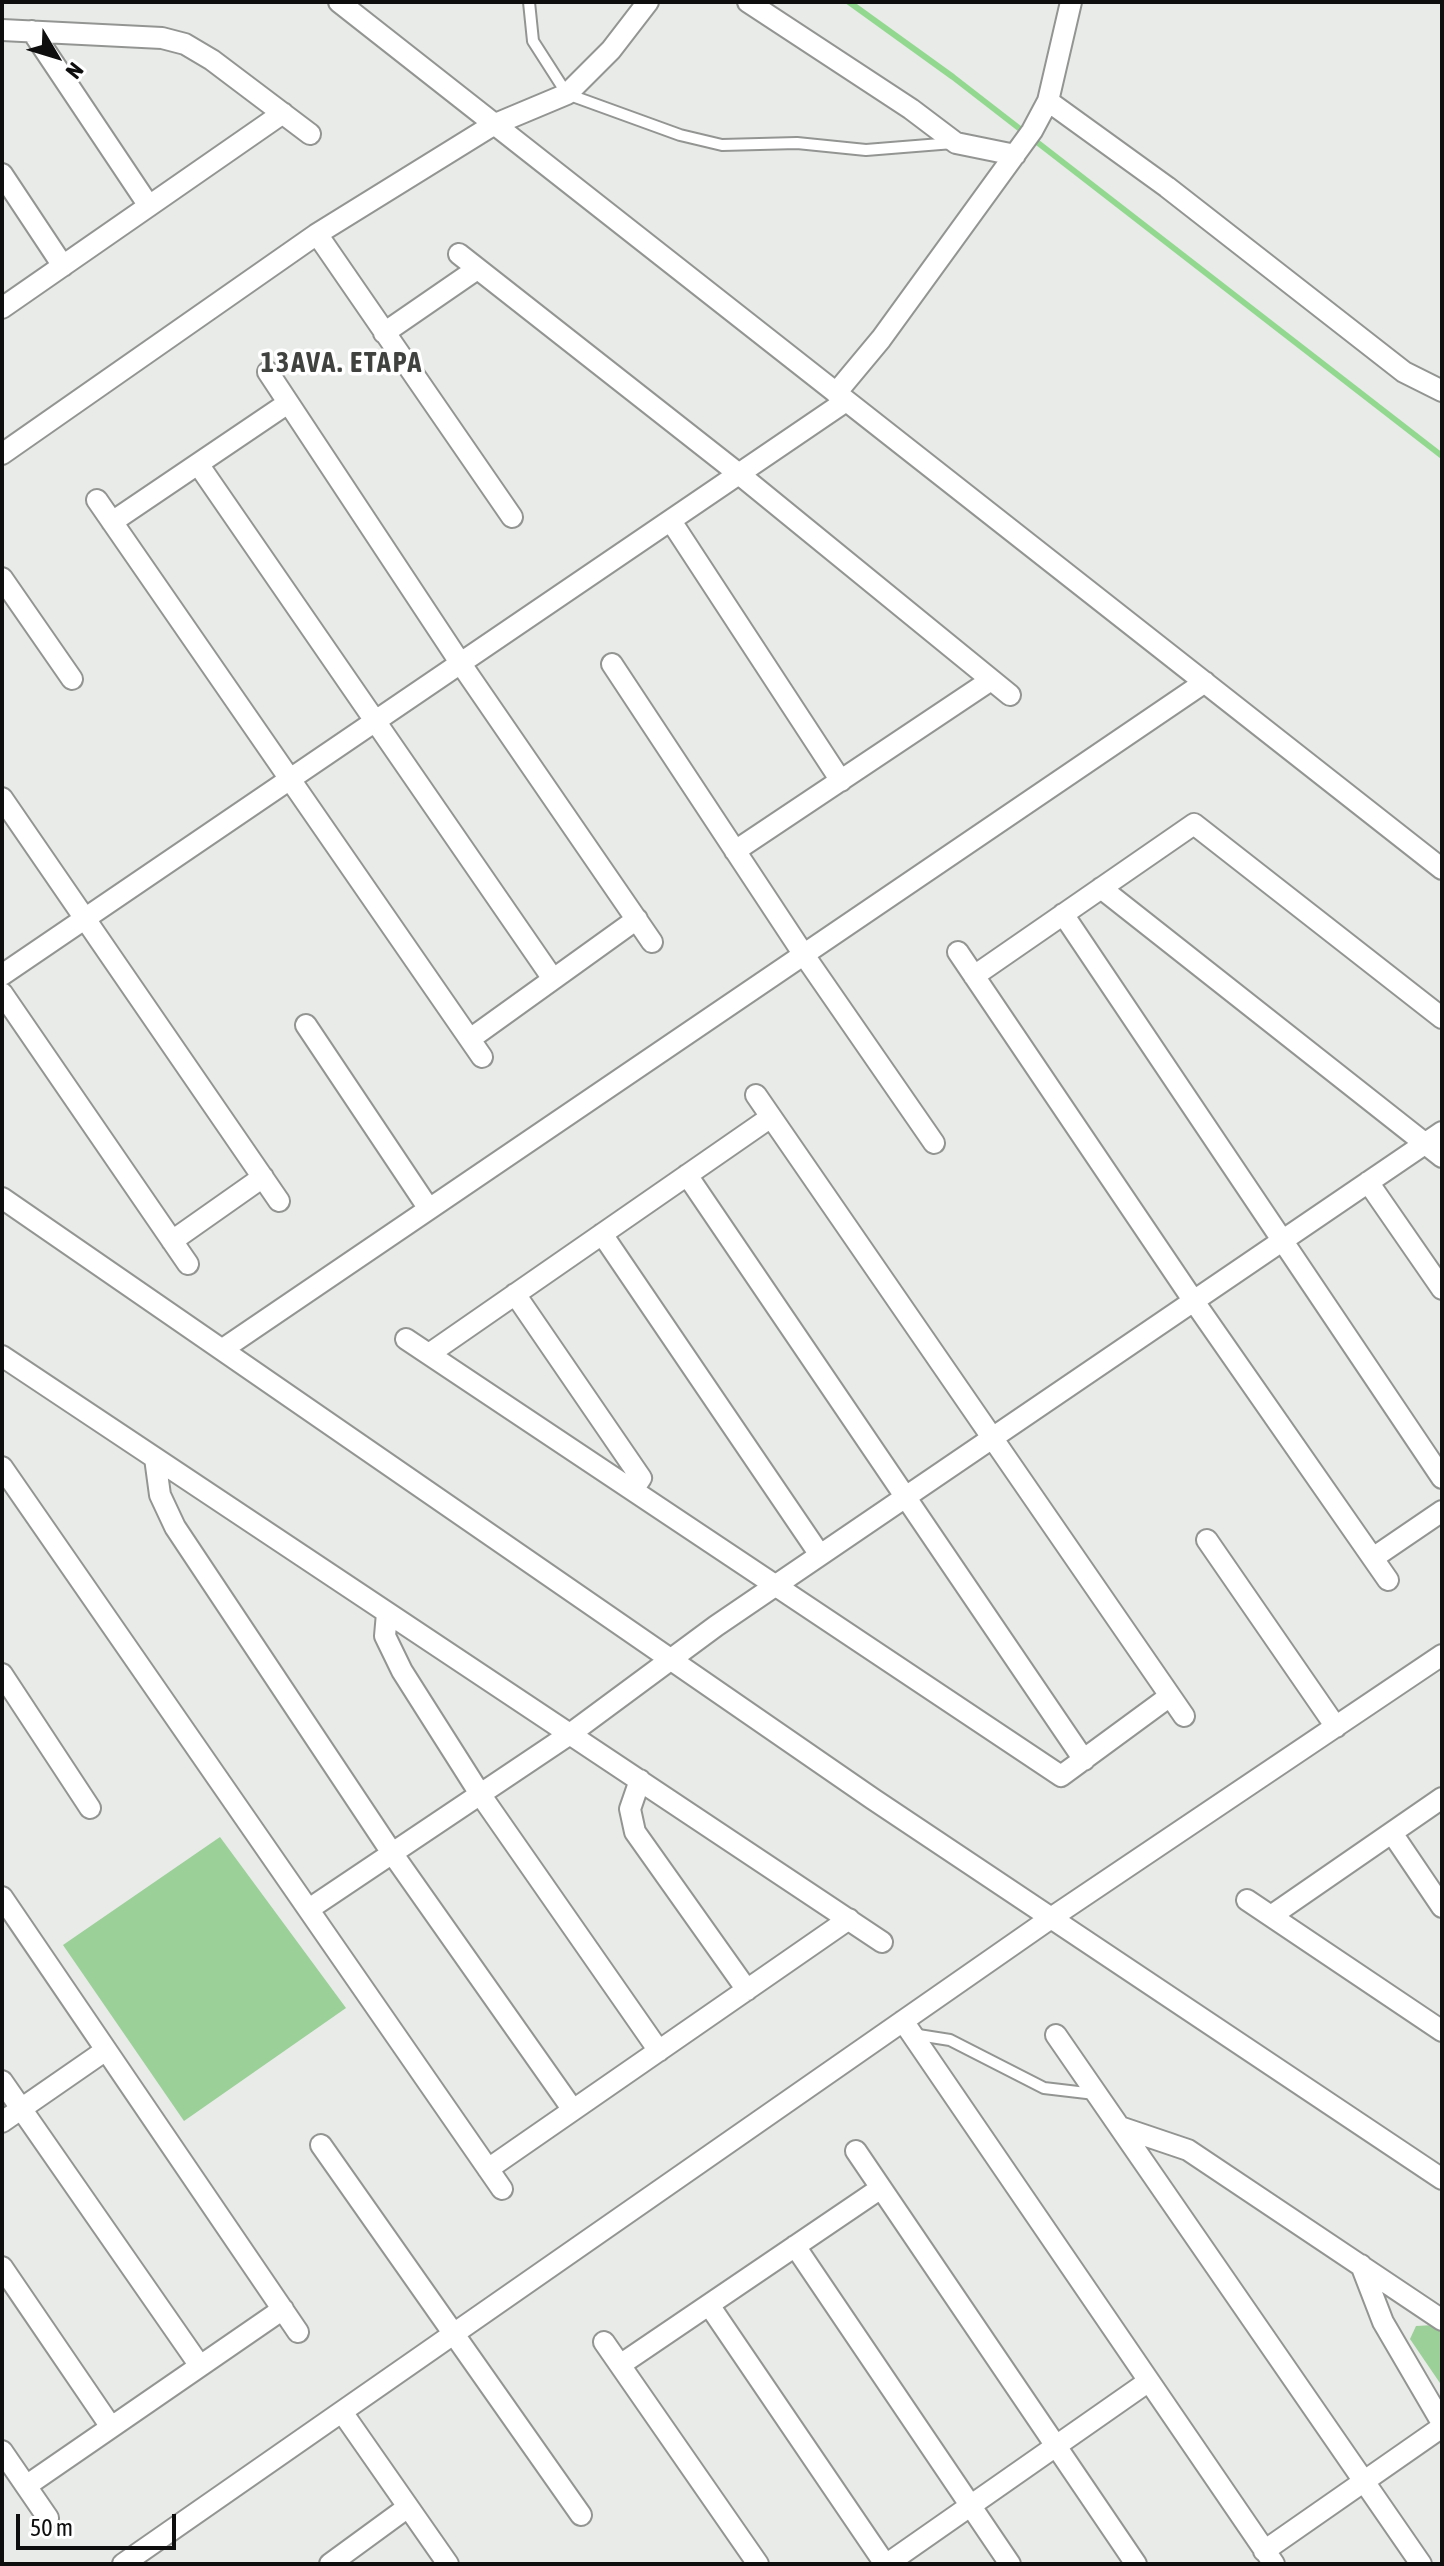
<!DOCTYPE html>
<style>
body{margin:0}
#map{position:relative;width:1444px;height:2566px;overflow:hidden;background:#e8ebe8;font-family:"Asap Condensed",sans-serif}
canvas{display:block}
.frame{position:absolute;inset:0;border:4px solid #0d0e0d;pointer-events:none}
.north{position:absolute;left:16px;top:16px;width:80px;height:80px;-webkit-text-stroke:6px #fff;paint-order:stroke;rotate:128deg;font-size:22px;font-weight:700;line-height:32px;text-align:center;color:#0d0e0d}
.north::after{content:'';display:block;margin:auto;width:28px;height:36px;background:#0d0e0d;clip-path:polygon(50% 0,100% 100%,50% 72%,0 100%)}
.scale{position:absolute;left:16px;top:2514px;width:160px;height:36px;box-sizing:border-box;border:4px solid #0d0e0d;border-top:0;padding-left:10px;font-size:24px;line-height:28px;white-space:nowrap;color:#0d0e0d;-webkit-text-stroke:6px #fff;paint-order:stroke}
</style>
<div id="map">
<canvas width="1444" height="2566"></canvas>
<div class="frame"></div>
<div class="north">N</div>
<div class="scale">50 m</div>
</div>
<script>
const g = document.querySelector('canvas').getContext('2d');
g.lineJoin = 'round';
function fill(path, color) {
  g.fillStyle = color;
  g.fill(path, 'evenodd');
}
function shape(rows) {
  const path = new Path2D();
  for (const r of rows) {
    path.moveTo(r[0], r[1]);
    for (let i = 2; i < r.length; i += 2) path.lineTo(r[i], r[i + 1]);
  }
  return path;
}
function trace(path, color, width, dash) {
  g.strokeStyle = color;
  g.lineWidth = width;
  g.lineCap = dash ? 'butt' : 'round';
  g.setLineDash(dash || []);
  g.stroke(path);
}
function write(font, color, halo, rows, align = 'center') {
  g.font = font + ' "Asap Condensed",sans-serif';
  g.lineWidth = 7;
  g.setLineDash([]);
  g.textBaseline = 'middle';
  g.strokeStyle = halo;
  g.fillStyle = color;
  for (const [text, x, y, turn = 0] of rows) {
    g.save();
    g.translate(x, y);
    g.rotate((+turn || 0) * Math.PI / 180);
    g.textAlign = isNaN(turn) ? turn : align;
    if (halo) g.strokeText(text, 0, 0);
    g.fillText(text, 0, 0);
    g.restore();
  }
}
fill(shape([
 [220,1837,346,2008,184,2121,63,1945],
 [1434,2325,1442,2330,1442,2386,1410,2339,1416,2326]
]), '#9bd098');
trace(shape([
 [849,2,953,77,1442,456]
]), '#92d98f', 6);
const service = shape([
 [529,2,533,41,567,94,680,135,722,145,797,143,866,150,953,143],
 [912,2034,950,2040,1044,2088,1095,2094]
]);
const minor = shape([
 [339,2,1442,869],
 [748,2,911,109,956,143,1015,155],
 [2,30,162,38,185,44,212,60,310,134],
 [32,31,149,206],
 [1048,101,1167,187,1404,372,1442,391],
 [2,174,63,266],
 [317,234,512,517],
 [459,254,739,474,1010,695],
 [2,308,283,113],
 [384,333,477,269],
 [268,372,461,664,652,942],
 [836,393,881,339,1032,131,1048,101,1071,2],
 [2,454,317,234,493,125,567,94,611,50,648,2],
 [198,464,553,979],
 [97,500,482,1057],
 [671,521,841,781],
 [112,522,288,403],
 [2,578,72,679],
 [612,664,804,955,934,1143],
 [2,798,279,1201],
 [735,851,991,680],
 [1101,888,1442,1157],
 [1063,914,1442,1478],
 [958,952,1193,1300,1388,1580],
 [2,975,846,401],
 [974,976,1194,824,1442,1018],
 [2,993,188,1264],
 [306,1025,429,1209],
 [470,1039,637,919],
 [756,1095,1184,1716],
 [687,1175,1084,1760],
 [1368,1182,1442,1289],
 [2,1198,873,1799,1442,2179],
 [602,1234,820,1555],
 [172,1241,263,1177],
 [515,1294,641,1478,633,1490],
 [406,1339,1061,1776,1170,1696],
 [223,1349,1205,682],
 [429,1354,771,1117],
 [2,1356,882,1942],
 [155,1458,160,1495,175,1527,392,1853,573,2110],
 [2,1467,502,2189],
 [1207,1540,1336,1727],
 [1373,1558,1442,1511],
 [387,1613,385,1636,402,1671,480,1794,659,2051],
 [2,1674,90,1808],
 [640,1780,630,1809,635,1832,747,1990],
 [1392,1833,1442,1907],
 [2,1897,298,2332],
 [1247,1900,1442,2031],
 [309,1909,570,1734,716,1626,1442,1132],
 [1271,1916,1442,1798],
 [903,2021,1274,2564],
 [1056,2035,1421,2564],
 [2,2081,200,2366],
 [2,2122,106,2050],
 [1120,2127,1188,2150,1442,2320],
 [321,2145,581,2515],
 [856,2151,1136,2564],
 [488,2169,849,1919],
 [795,2246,1010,2564],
 [1361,2265,1383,2322,1442,2423],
 [2,2267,111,2427],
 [709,2305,885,2564],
 [604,2342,758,2564],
 [620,2365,881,2188],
 [342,2412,448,2564],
 [2,2451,48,2518],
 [26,2486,283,2309],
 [1264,2551,1442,2427],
 [123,2564,1051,1918,1442,1655],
 [330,2564,408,2507],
 [887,2564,1149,2381]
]);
trace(service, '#939593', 14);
trace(minor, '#939593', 24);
trace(service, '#fff', 10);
trace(minor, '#fff', 20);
g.letterSpacing = '2px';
write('bold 28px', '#40423f', '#fff', [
 ["13AVA. ETAPA",342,363]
]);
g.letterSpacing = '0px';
</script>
